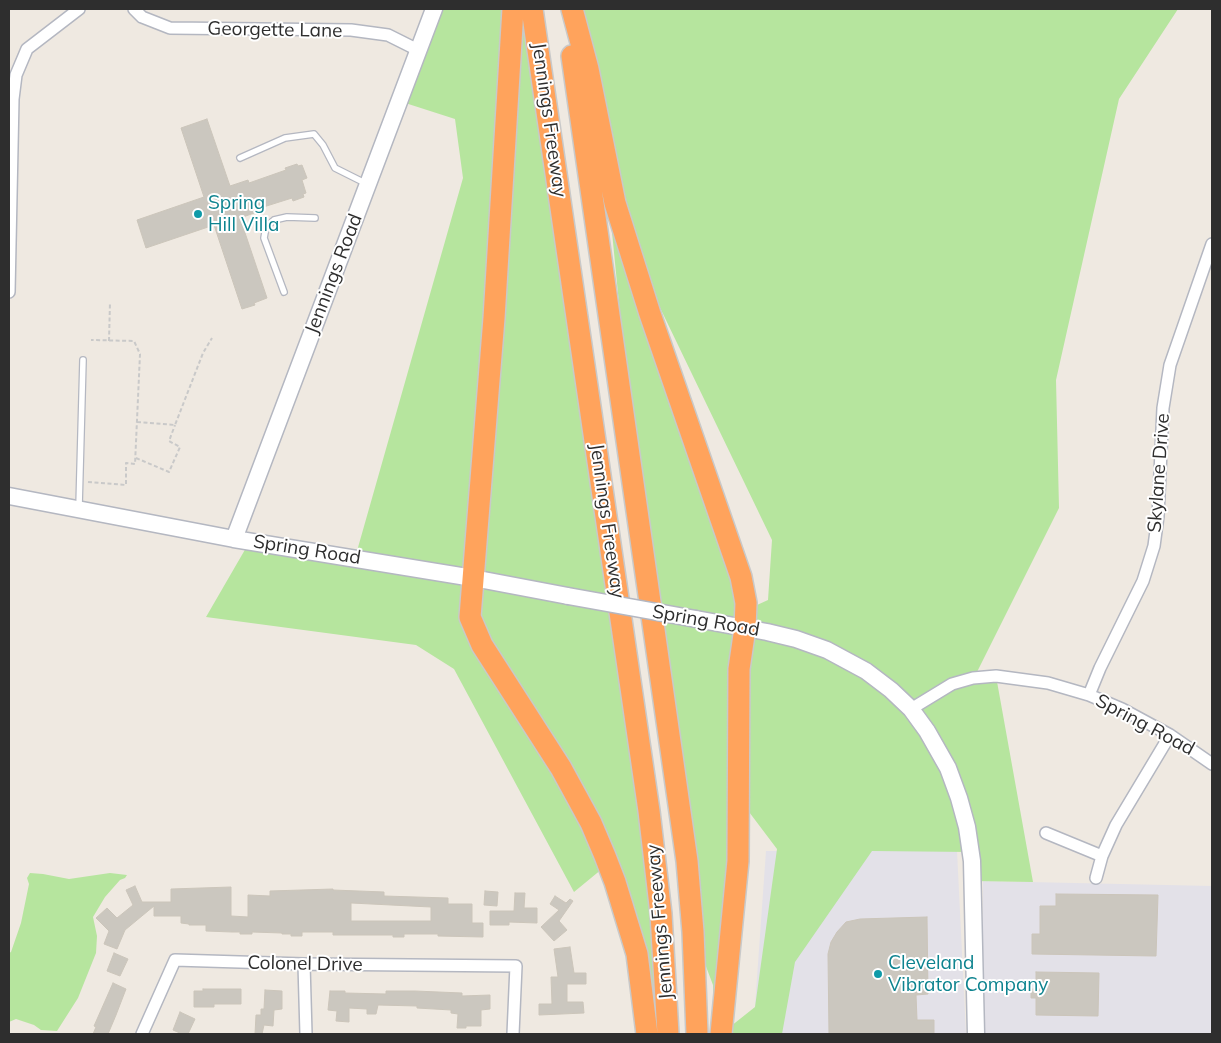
<!DOCTYPE html>
<style>
body{margin:0}
#map{position:relative;width:1221px;height:1043px;overflow:hidden;background:#efe9e1;font-family:Mulish,sans-serif}
canvas{display:block}
.frame{position:absolute;inset:0;border:10px solid #2e2e2e;pointer-events:none}
</style>
<div id="map">
<canvas width="1221" height="1043"></canvas>
<div class="frame"></div>
</div>
<script>
const g = document.querySelector('canvas').getContext('2d');
g.lineJoin = 'round';
function fill(path, color) {
  g.fillStyle = color;
  g.fill(path, 'evenodd');
}
function shape(rows) {
  const path = new Path2D();
  for (const r of rows) {
    path.moveTo(r[0], r[1]);
    for (let i = 2; i < r.length; i += 2) path.lineTo(r[i], r[i + 1]);
  }
  return path;
}
function trace(path, color, width, dash) {
  g.strokeStyle = color;
  g.lineWidth = width;
  g.lineCap = dash ? 'butt' : 'round';
  g.setLineDash(dash || []);
  g.stroke(path);
}
function write(font, color, halo, rows, align = 'center') {
  g.font = font + ' Mulish,sans-serif';
  g.lineWidth = 4;
  g.setLineDash([]);
  g.textBaseline = 'middle';
  g.strokeStyle = halo;
  g.fillStyle = color;
  for (const [text, x, y, turn = 0] of rows) {
    g.save();
    g.translate(x, y);
    g.rotate((+turn || 0) * Math.PI / 180);
    g.textAlign = isNaN(turn) ? turn : align;
    if (halo) g.strokeText(text, 0, 0);
    g.fillText(text, 0, 0);
    g.restore();
  }
}
fill(shape([
 [766,851,957,851,966,1034,753,1034],
 [983,881,1212,886,1212,1034,982,1034]
]), '#e3e1e8');
fill(shape([
 [434,9,513,9,513,21,535,26,665,989,643,988,608,864,574,892,454,669,416,645,206,617,250,541,355,558,463,178,455,119,399,101],
 [572,9,1178,9,1119,99,1056,380,1059,508,974,678,996,676,1033,882,973,881,970,852,872,851,795,962,782,1034,721,1034,755,1007,777,849,740,800,719,1004,713,1005,713,985,693,932,644,559,612,232,616,228,746,610,768,600,772,540,624,233],
 [30,873,43,874,69,879,110,873,127,875,125,878,120,880,105,897,93,917,97,936,96,953,78,998,57,1031,41,1030,34,1025,16,1019,9,1022,9,953,11,952,21,923,29,884,27,878]
]), '#b6e59e');
const building = shape([
 [207,119,230,186,248,180,249,183,286,170,285,168,297,164,298,166,302,165,307,178,302,180,306,193,303,194,304,197,293,201,292,198,257,209,257,212,240,218,267,298,254,303,255,305,242,309,214,225,146,248,137,220,204,197,181,128,207,119],
 [135,886,142,902,171,902,171,889,231,887,231,916,248,917,248,895,270,896,270,891,333,889,333,890,384,892,384,896,448,898,448,904,472,904,472,923,483,923,483,937,438,936,438,934,404,934,404,937,393,937,393,935,333,935,333,932,302,932,302,936,291,936,291,934,282,934,282,933,252,932,252,934,240,934,240,932,232,932,206,931,206,925,189,925,189,924,181,923,181,916,154,916,154,906,125,930,117,949,104,944,109,931,96,918,107,908,117,918,133,905,126,890,135,886],
 [351,903,431,907,431,921,351,921,351,903],
 [485,891,498,892,497,906,484,905,485,891],
 [515,893,525,893,524,908,537,908,537,923,509,922,509,925,490,925,490,911,514,911,515,893],
 [1056,894,1158,895,1156,956,1032,954,1032,934,1040,934,1040,906,1056,906,1056,894],
 [555,896,566,903,570,899,573,901,559,921,567,930,554,941,541,927,559,910,550,904,555,896],
 [927,917,928,994,916,995,917,1020,934,1020,934,1034,829,1034,828,954,831,942,837,932,846,922,860,919,927,917],
 [570,947,574,973,586,973,586,984,567,984,567,1002,583,1002,584,1013,539,1015,539,1004,552,1004,551,977,558,977,554,949,570,947],
 [114,953,128,959,120,976,107,971,114,953],
 [1036,972,1099,973,1098,1016,1036,1015,1036,998,1031,998,1031,989,1036,989,1036,972],
 [113,983,126,989,116,1015,108,1034,93,1034,96,1027,94,1026,113,983],
 [203,989,241,989,241,1004,214,1004,214,1007,194,1007,194,991,203,991,203,989],
 [265,990,282,991,282,1009,274,1010,273,1026,264,1025,262,1034,255,1034,256,1015,261,1015,261,1009,264,1009,265,990],
 [330,991,345,991,345,993,386,994,386,991,415,991,462,993,462,996,490,995,490,1009,481,1010,481,1026,466,1026,466,1028,457,1028,458,1014,451,1013,451,1010,417,1008,417,1006,378,1005,376,1014,367,1014,367,1009,349,1008,349,1022,336,1021,337,1011,328,1010,330,991],
 [180,1012,195,1019,188,1034,182,1034,173,1030,180,1012]
]);
fill(building, '#cbc7bf');
trace(building, '#cbc5ba', 1);
const lane = shape([
 [240,158,285,138,314,134,323,145,335,168,365,183],
 [284,292,264,238,266,227,274,220,287,217,315,218],
 [79,507,83,360]
]);
const street = shape([
 [134,9,142,17,170,28,351,30,388,35,418,50],
 [9,292,13,99,16,75,27,49,79,9],
 [1089,695,1100,668,1143,581,1154,546,1158,516,1163,408,1170,365,1212,244],
 [911,709,952,684,973,678,996,676,1048,683,1089,695,1122,709,1170,735,1212,764],
 [1046,833,1102,856],
 [1096,878,1102,856,1116,825,1170,735],
 [304,964,306,1034],
 [142,1034,175,960,304,964,516,966,513,1034]
]);
const secondary = shape([
 [9,496,234,539,473,578,568,596],
 [234,539,434,9],
 [696,619,767,632,796,639,827,650,866,671,891,690,911,709,927,731,948,768,959,798,967,827,972,861,976,1034]
]);
const highway = shape([
 [513,9,494,318,470,617,482,645,561,768,591,823,605,856,615,882,637,954,647,1034],
 [532,9,649,811,661,914,668,1034],
 [572,9,588,69,615,203,650,314,741,577,746,603,745,628,739,669,738,861,721,1034],
 [572,56,687,861,693,932,697,1034]
]);
trace(lane, '#b4b7c1', 8);
trace(street, '#b4b7c1', 14);
trace(secondary, '#b4b7c1', 19);
trace(highway, '#c9c9c9', 24);
trace(shape([
 [109,341,110,302],
 [137,422,175,425,203,353,212,338],
 [136,458,169,472,180,447,169,441,175,425],
 [88,482,126,485,126,463,135,464,140,354,134,341,91,340]
]), '#c9c9c9', 2, [4, 2.5]);
trace(lane, '#fff', 5.5);
trace(street, '#fff', 11);
trace(secondary, '#fff', 16);
trace(highway, '#ffa35c', 21);
const secondaryBridge = shape([
 [568,596,696,619]
]);
trace(secondaryBridge, '#b4b7c1', 19, []);
trace(secondaryBridge, '#fff', 16);
for (const [x, y, r, color] of [
 [198,214,5,"#0f9aa8"],
 [878,974,5,"#0f9aa8"]
]) {
  const dot = new Path2D();
  dot.arc(x, y, r, 0, 2 * Math.PI);
  g.fillStyle = color;
  g.fill(dot);
  trace(dot, '#fff', 2);
}
write('19px', '#2e2e2e', '#fff', [
 ["Georgette Lane",275,30,1],
 ["Jennings Freeway",549,120,82],
 ["Jennings Road",334,274,-69],
 ["Skylane Drive",1159,473,-86],
 ["Jennings Freeway",607,521,82],
 ["Spring Road",307,550,9],
 ["Spring Road",706,621,10],
 ["Spring Road",1145,725,28],
 ["Jennings Freeway",660,922,-95],
 ["Colonel Drive",305,964,1]
]);
write('19px', '#0d838f', '#fff', [
 ["Spring",208,203],
 ["Hill Villa",208,225],
 ["Cleveland",888,963],
 ["Vibrator Company",888,985]
], 'left');
</script>
